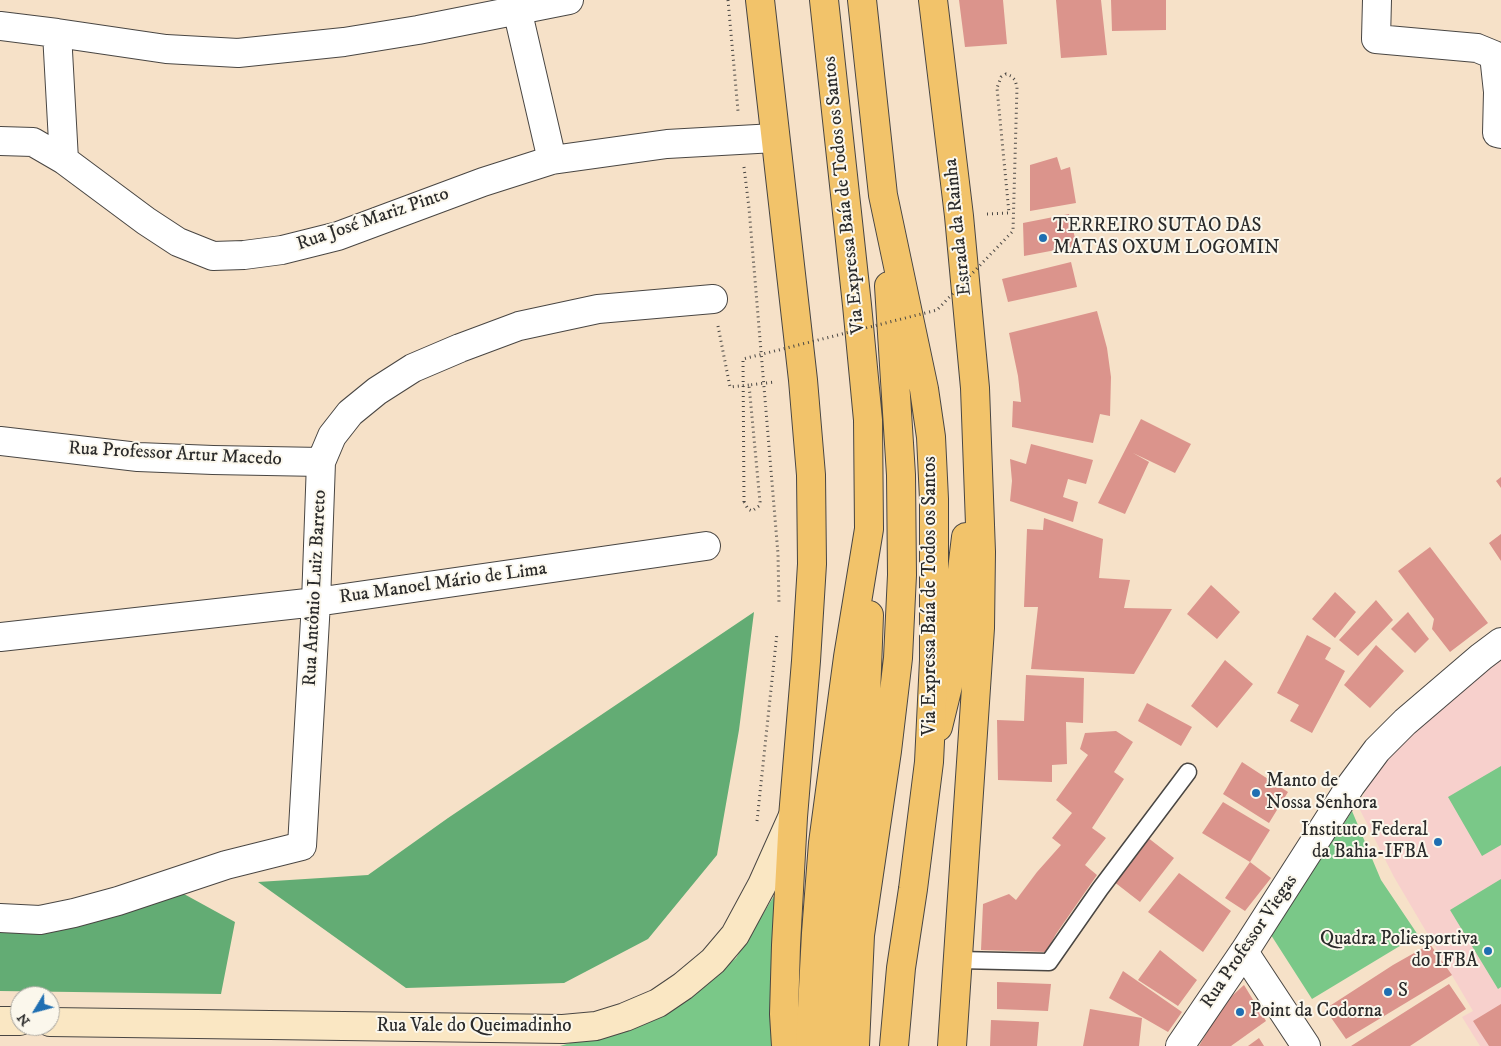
<!DOCTYPE html>
<meta charset="utf-8">
<style>
body{margin:0}
#map{position:relative;width:1501px;height:1046px;overflow:hidden;background:#f6e1c8;font-family:"IM FELL DW Pica",serif}
canvas{display:block}
.north{position:absolute;left:10px;top:986px;width:50px;height:50px;box-sizing:border-box;background:#fbf7ec;border:1px solid #a8a59f;border-radius:50%;rotate:233deg;font-size:14px;font-weight:700;line-height:20px;text-align:center;color:#2b2b2b}
.north::after{content:'';display:block;margin:auto;width:18px;height:22px;background:#1f6fb2;clip-path:polygon(50% 0,100% 100%,50% 72%,0 100%)}
</style>
<div id="map">
<canvas width="1501" height="1046"></canvas>
<div class="north">N</div>
</div>
<script>
const g = document.querySelector('canvas').getContext('2d');
g.lineJoin = 'round';
function fill(path, color) {
  g.fillStyle = color;
  g.fill(path, 'evenodd');
}
function shape(rows) {
  const path = new Path2D();
  for (const r of rows) {
    path.moveTo(r[0], r[1]);
    for (let i = 2; i < r.length; i += 2) path.lineTo(r[i], r[i + 1]);
  }
  return path;
}
function trace(path, color, width, dash) {
  g.strokeStyle = color;
  g.lineWidth = width;
  g.lineCap = dash ? 'butt' : 'round';
  g.setLineDash(dash || []);
  g.stroke(path);
}
function write(font, color, halo, rows, align = 'center') {
  g.font = font + ' "IM FELL DW Pica",serif';
  g.lineWidth = 4;
  g.setLineDash([]);
  g.textBaseline = 'middle';
  g.strokeStyle = halo;
  g.fillStyle = color;
  for (const [text, x, y, turn = 0] of rows) {
    g.save();
    g.translate(x, y);
    g.rotate((+turn || 0) * Math.PI / 180);
    g.textAlign = isNaN(turn) ? turn : align;
    if (halo) g.strokeText(text, 0, 0);
    g.fillText(text, 0, 0);
    g.restore();
  }
}
fill(shape([
 [1501,654,1501,1046,1480,1046,1462,1017,1473,1011,1394,877,1358,806,1381,760]
]), '#f7d0cc');
fill(shape([
 [1501,766,1501,845,1482,856,1448,797],
 [1352,811,1381,880,1418,935,1312,999,1271,935],
 [1501,879,1501,987,1498,989,1450,910],
 [777,891,773,1046,560,1046,659,1017,699,990,736,958]
]), '#7ac888');
fill(shape([
 [754,612,739,730,717,855,648,939,564,983,406,988,258,882,368,875,448,818],
 [184,894,235,922,221,994,0,991,0,931,38,933]
]), '#63ac74');
fill(shape([
 [959,0,1003,0,1007,44,965,47],
 [1056,0,1101,0,1107,55,1061,58],
 [1111,0,1166,0,1166,30,1112,31],
 [1057,157,1061,170,1070,167,1076,203,1030,211,1030,165],
 [1069,214,1077,246,1024,256,1023,223],
 [1071,262,1077,287,1008,302,1002,279],
 [1097,311,1107,348,1111,377,1110,416,1100,414,1093,443,1012,427,1013,401,1021,402,1018,376,1009,333],
 [1141,419,1191,444,1175,473,1133,453,1149,462,1125,514,1098,503],
 [1031,444,1093,460,1086,484,1068,479,1063,497,1078,502,1073,522,1010,501,1012,481,1010,459,1026,464],
 [1501,477,1501,488,1496,481],
 [1044,518,1103,539,1099,578,1130,580,1124,608,1172,609,1134,674,1031,669,1038,607,1024,607,1027,529,1043,530],
 [1501,534,1501,561,1489,543],
 [1430,547,1488,623,1450,652,1432,629,1434,619,1398,571],
 [1211,585,1240,612,1217,639,1187,614],
 [1335,592,1356,612,1335,638,1312,619],
 [1376,600,1393,620,1358,656,1339,640],
 [1408,612,1429,639,1415,653,1391,629],
 [1307,635,1331,648,1325,659,1345,671,1312,733,1290,721,1299,705,1277,693],
 [1376,645,1404,671,1370,708,1344,685],
 [1225,660,1253,684,1217,728,1191,706],
 [1026,675,1084,678,1083,723,1066,722,1067,764,1052,765,1052,782,998,780,997,720,1024,721],
 [1147,703,1192,727,1181,746,1138,721],
 [1116,731,1133,742,1114,772,1124,779,1092,828,1106,838,1085,865,1097,875,1056,934,1046,952,981,950,983,904,1009,894,1016,900,1037,872,1061,845,1052,838,1072,813,1056,800,1088,755,1080,749,1085,733],
 [1242,762,1288,792,1269,823,1223,794],
 [1223,802,1270,830,1250,862,1271,878,1245,911,1225,898,1250,862,1202,833],
 [1147,837,1174,858,1140,902,1113,881],
 [1179,873,1231,911,1203,952,1148,912],
 [1430,944,1452,975,1346,1039,1325,1009,1393,965],
 [1160,950,1197,980,1178,1006,1138,980],
 [1123,971,1182,1012,1168,1032,1109,998],
 [997,982,1051,984,1048,1011,997,1009],
 [1449,984,1466,1009,1410,1046,1351,1046],
 [1244,985,1266,1021,1231,1046,1199,1046,1224,1003],
 [1501,1004,1501,1046,1489,1046,1473,1021],
 [1090,1009,1142,1018,1139,1046,1083,1046],
 [991,1020,1039,1022,1037,1046,990,1046],
 [1259,1038,1264,1046,1248,1046]
]), '#db948c');
const lane = shape([
 [958,960,1049,962,1100,889,1188,772]
]);
const street = shape([
 [1377,0,1376,39,1477,48,1494,55,1498,92,1497,133,1501,134],
 [517,9,552,160],
 [0,26,57,33,166,49,238,53,344,42,418,30,569,0],
 [57,33,64,160],
 [0,141,33,142,64,160,146,221,178,242,213,256,244,255,282,250,338,236,483,182,552,160,667,144,775,138],
 [0,441,138,457,213,460,321,462],
 [0,637,316,602,706,546],
 [0,918,40,920,74,913,118,901,226,865,302,846,316,602,321,462,332,436,350,413,377,391,413,368,460,348,519,326,598,309,713,299],
 [1244,952,1306,1046],
 [1180,1046,1244,952,1351,785,1377,750,1405,722,1481,657,1501,642]
]);
const secondary = shape([
 [0,1021,20,1021],
 [50,1022,563,1029,596,1026,625,1017,658,1003,683,986,713,961,735,935,762,885,792,818]
]);
const primary = shape([
 [760,0,803,380,811,475,812,564,806,661,793,817,786,945,784,1014,786,1046],
 [933,0,959,216,975,388,981,552,980,628,952,1046],
 [938,727,948,686,966,537]
]);
const highway = shape([
 [862,0,883,195,924,389,931,437,934,499,934,660,929,762,913,889,901,968,894,1046],
 [810,1046,816,933,823,843,848,657,869,529,868,420,857,305,824,0],
 [835,1046,835,991,850,825,866,696,869,615],
 [855,1046,860,935,887,751,898,658,902,575,901,475,889,286]
]);
trace(lane, '#494643', 19);
trace(street, '#494643', 30);
trace(secondary, '#494643', 30);
trace(primary, '#494643', 30);
trace(highway, '#494643', 30);
trace(shape([
 [728,0,738,111],
 [744,167,749,208,778,554,779,605],
 [987,214,1009,213,997,88],
 [718,326,730,387,749,385],
 [744,502,748,509,752,511,759,506,760,502,749,385,775,382],
 [757,821,777,633]
]), '#494643', 3, [1, 4]);
trace(lane, '#fff', 16);
trace(street, '#fff', 28);
trace(secondary, '#fae7c3', 28);
trace(primary, '#f2c36a', 28);
trace(highway, '#f2c36a', 28);
trace(shape([
 [744,502,743,359,937,310,1013,231,1017,87,1015,80,1011,76,1006,74,1001,77,997,88]
]), '#494643', 3, [1, 4]);
for (const [x, y, r, color] of [
 [1043,238,5,"#1f6fb2"],
 [1256,793,5,"#1f6fb2"],
 [1438,842,5,"#1f6fb2"],
 [1488,951,5,"#1f6fb2"],
 [1388,992,5,"#1f6fb2"],
 [1240,1012,5,"#1f6fb2"]
]) {
  const dot = new Path2D();
  dot.arc(x, y, r, 0, 2 * Math.PI);
  g.fillStyle = color;
  g.fill(dot);
  trace(dot, '#fbf7ec', 2);
}
write('19px', '#2b2b2b', '#fbf7ec', [
 ["Via Expressa Baía de Todos os Santos",845,195,-96],
 ["Rua José Mariz Pinto",373,220,-19],
 ["Estrada da Rainha",959,227,-96],
 ["Rua Professor Artur Macedo",175,455,3],
 ["Rua Manoel Mário de Lima",443,584,-8],
 ["Rua Antônio Luiz Barreto",316,588,-87],
 ["Via Expressa Baía de Todos os Santos",931,596,-90],
 ["Rua Professor Viegas",1250,942,-56],
 ["Rua Vale do Queimadinho",474,1027]
]);
write('19px', '#2b2b2b', '#fbf7ec', [
 ["TERREIRO SUTAO DAS",1053,227],
 ["MATAS OXUM LOGOMIN",1053,249],
 ["Manto de",1266,782],
 ["Nossa Senhora",1266,804],
 ["Instituto Federal",1428,831,"right"],
 ["da Bahia-IFBA",1428,853,"right"],
 ["Quadra Poliesportiva",1478,940,"right"],
 ["do IFBA",1478,962,"right"],
 ["S",1398,992],
 ["Point da Codorna",1250,1012]
], 'left');
</script>
